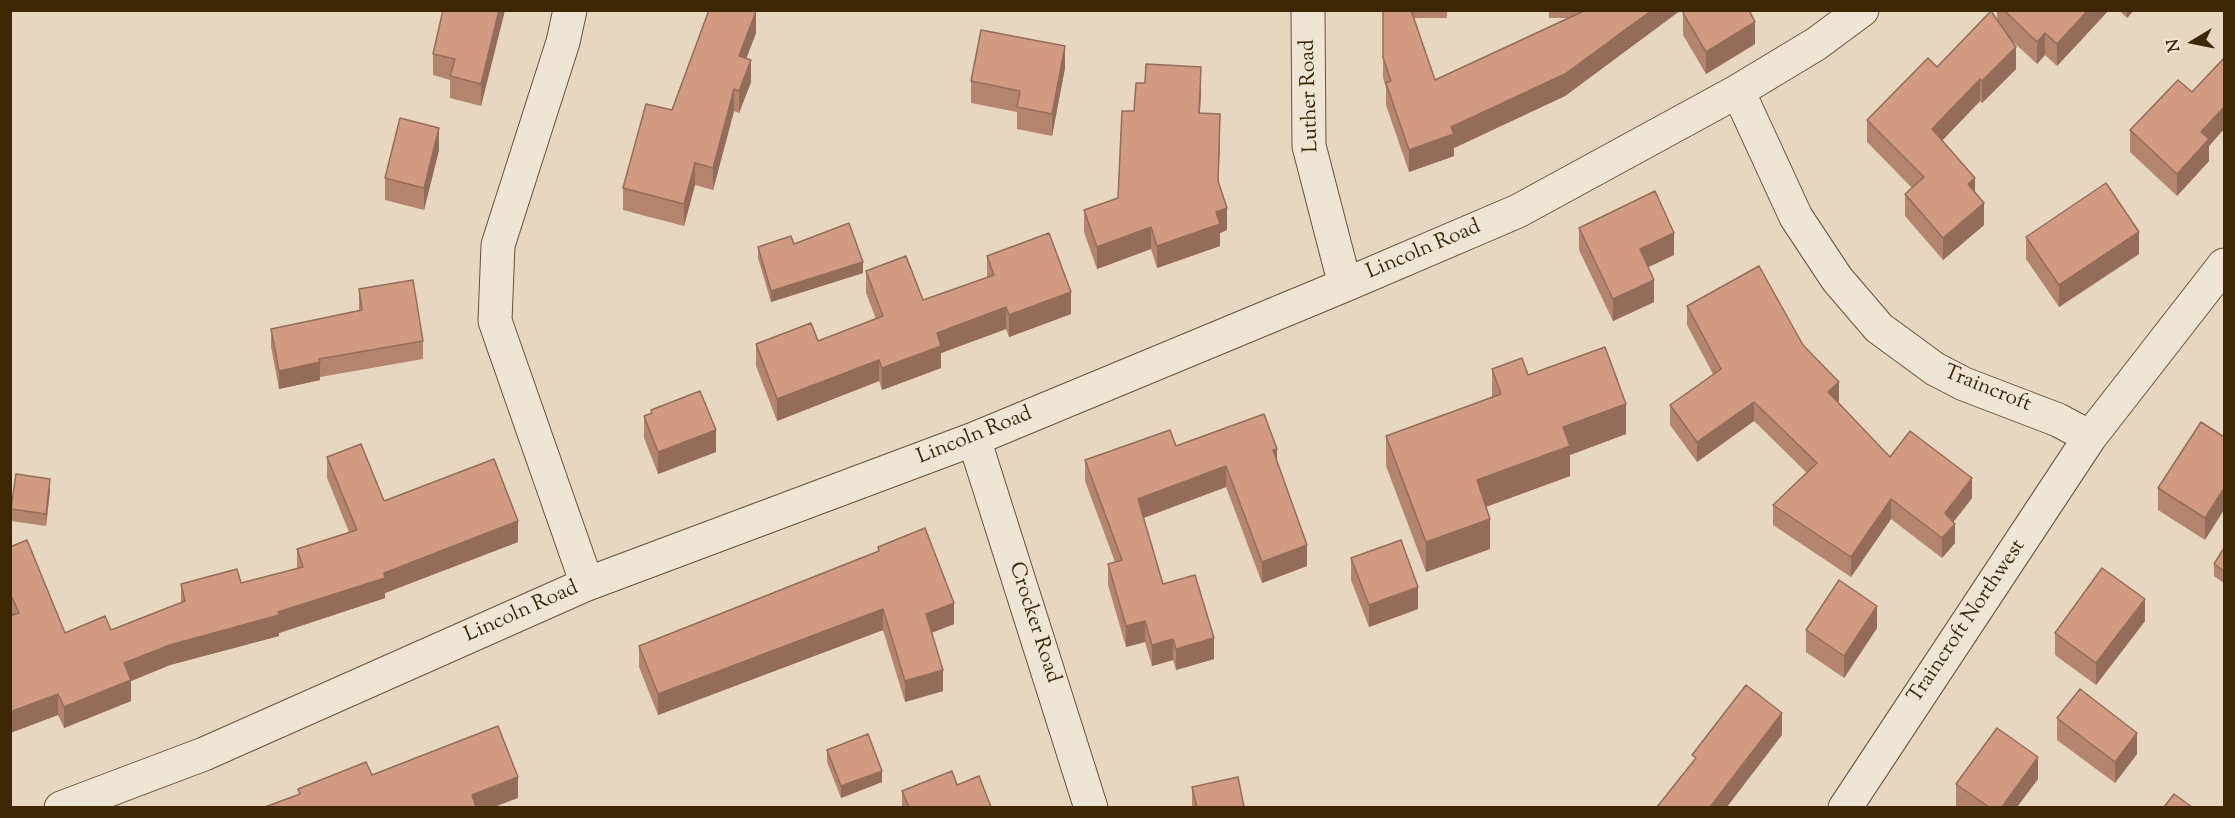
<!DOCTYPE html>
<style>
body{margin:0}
#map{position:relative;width:2235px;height:818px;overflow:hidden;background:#e7d7c0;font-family:"Sorts Mill Goudy",serif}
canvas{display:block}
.frame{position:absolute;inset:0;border:12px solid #3c2604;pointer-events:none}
.north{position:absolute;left:2163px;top:12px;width:60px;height:60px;-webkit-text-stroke:4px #efe5d6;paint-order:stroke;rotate:260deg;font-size:16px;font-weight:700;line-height:24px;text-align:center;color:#3c2604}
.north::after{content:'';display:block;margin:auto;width:21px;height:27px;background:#3c2604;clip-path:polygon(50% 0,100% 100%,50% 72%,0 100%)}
</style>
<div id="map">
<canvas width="2235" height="818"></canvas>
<div class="frame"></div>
<div class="north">N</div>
</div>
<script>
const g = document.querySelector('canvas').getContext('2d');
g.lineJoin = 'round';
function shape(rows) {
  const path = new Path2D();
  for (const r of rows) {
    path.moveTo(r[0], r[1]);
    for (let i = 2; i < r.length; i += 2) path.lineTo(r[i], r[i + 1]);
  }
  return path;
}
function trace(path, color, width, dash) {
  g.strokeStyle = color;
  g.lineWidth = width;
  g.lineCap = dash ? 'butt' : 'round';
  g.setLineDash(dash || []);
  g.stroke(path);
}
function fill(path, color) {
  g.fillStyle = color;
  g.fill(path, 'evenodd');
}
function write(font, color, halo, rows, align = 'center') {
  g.font = font + ' "Sorts Mill Goudy",serif';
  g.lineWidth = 5;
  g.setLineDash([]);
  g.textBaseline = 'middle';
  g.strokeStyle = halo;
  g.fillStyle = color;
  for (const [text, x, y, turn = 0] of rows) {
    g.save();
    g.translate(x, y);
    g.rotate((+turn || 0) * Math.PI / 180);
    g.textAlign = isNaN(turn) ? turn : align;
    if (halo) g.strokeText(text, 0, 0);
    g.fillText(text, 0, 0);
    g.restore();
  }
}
const street = shape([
 [570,10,563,42,498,245,495,321,587,584],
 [1308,10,1309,146,1345,285],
 [1738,91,1796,217,1837,279,1879,328,1935,369,1964,384,2058,420,2090,437,2224,265],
 [974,439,1091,808],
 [61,808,204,754,587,584,974,439,1345,285,1518,211,1738,91,1816,44,1862,10],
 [1845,808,2090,437]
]);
trace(street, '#675233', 35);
trace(street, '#efe5d6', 33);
fill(shape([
 [443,10,505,10,481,106,450,98,450,80,433,75,433,54],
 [1383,10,1447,10,1447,18,1414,18,1435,80,1570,18,1549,18,1549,10,1681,10,1565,96,1454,148,1454,156,1409,172,1386,105,1386,88,1383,78],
 [1997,10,2109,10,2057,66,2045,55,2037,64,2008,37,2016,69,1982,103,1980,101,1942,141,1975,192,1984,225,1943,260,1905,216,1905,194,1912,188,1867,142,1867,120,1937,67,1997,20],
 [2119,10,2134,10,2127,18],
 [1683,13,1755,44,1706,74,1683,35],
 [756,33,746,58,751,82,739,113,734,111,713,190,695,185,684,226,623,210,623,188,672,110],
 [2224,58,2224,129,2209,146,2209,161,2177,196,2130,152,2130,130,2192,92],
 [1065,68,1052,136,1017,129,1017,112,971,103,971,81],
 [1145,83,1201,89,1200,113,1220,136,1218,183,1227,230,1220,233,1220,246,1157,268,1151,249,1097,269,1084,232,1084,210,1118,198,1134,111],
 [439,150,424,210,385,200,385,178],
 [1579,228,1674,255,1648,267,1654,302,1613,321,1579,250],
 [2026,237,2139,254,2059,307,2026,259],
 [758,247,863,273,771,302,758,258],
 [987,256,1071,314,1009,337,1006,329,941,353,941,368,882,390,879,381,777,421,756,366,756,344,818,341,876,319,866,293,866,271,923,300,987,278],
 [359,289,423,341,423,359,320,377,320,380,279,389,271,347,271,329,359,311],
 [1687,306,1803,345,1839,401,1838,402,1890,457,1972,498,1953,522,1955,543,1942,558,1891,519,1851,577,1773,525,1773,505,1807,473,1754,421,1697,462,1670,425,1670,405,1713,374,1687,325],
 [1492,369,1528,375,1626,434,1570,455,1570,476,1486,507,1490,549,1426,572,1386,466,1386,436,1492,397],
 [651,410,716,452,658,474,644,438,644,416,651,414],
 [2224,437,2205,540,2158,510,2158,488],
 [1176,446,1277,461,1307,566,1262,583,1226,487,1143,518,1163,584,1214,659,1176,670,1173,660,1152,666,1145,642,1126,647,1108,585,1108,564,1115,562,1085,481,1085,460],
 [327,457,384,501,518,542,385,593,385,598,279,633,279,636,170,665,131,681,131,701,64,728,58,715,10,733,10,547,65,633,111,630,181,603,181,584,241,583,297,569,297,549,349,532,327,478],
 [50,490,46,526,11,521,11,509],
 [878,547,954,624,931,633,943,691,905,702,883,630,658,715,639,667,639,646,878,551],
 [2224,548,2224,583,2214,576,2214,564],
 [1351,558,1418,609,1369,627,1351,580],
 [2145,621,2096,685,2055,655,2055,633],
 [1877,628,1844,678,1806,652,1806,630],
 [2057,718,2137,754,2115,783,2057,740],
 [827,750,882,782,841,798,827,762],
 [2038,779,2017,807,1958,807,1956,806,1956,784],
 [957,785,991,807,902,807,902,791],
 [1192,787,1244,807,1192,807]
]), '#b5846f');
fill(shape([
 [499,10,505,10,481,106,481,84],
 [1652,10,1681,10,1565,96,1454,148,1454,156,1409,172,1409,150,1451,127],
 [2088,10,2109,10,2057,66,2057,44],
 [2127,10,2134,10,2127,18],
 [756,11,756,33,739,78,739,56],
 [1755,22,1755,44,1706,74,1706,52],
 [2045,33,2045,55,2037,64,2037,42],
 [1065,46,1065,68,1052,136,1052,114],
 [2016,47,2016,69,1982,103,1982,81],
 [751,60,751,82,739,113,739,91],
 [1201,67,1201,89,1199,135,1199,113],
 [1980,79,1980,101,1932,151,1932,129],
 [734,89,734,111,713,190,713,168],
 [2224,107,2224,129,2209,146,2209,161,2177,196,2177,174,2201,132],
 [1220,114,1220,136,1218,203,1218,181],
 [439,128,439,150,424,210,424,188],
 [695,163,695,185,684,226,684,204],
 [1975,178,1975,200,1968,184],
 [1984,203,1984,225,1943,260,1943,238],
 [1227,208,1227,230,1220,233,1220,246,1157,268,1157,246,1216,212],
 [1151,227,1151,249,1097,269,1097,247],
 [2139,232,2139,254,2059,307,2059,285],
 [1674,233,1674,255,1640,271,1640,249],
 [863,262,863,273,771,302,771,291],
 [1654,280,1654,302,1613,321,1613,299],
 [1071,292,1071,314,1009,337,1009,315],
 [1006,307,1006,329,941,353,941,368,882,390,882,368,937,333],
 [879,360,879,381,777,421,777,399],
 [320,362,320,380,279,389,279,371],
 [1839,382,1839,401,1828,412,1828,392],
 [1754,402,1754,421,1697,462,1697,442],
 [1626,404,1626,434,1570,455,1570,476,1477,510,1477,480,1563,427],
 [716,430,716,452,658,474,658,452],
 [1277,449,1277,470,1273,450],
 [1226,466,1226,487,1138,520,1138,499],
 [1972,478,1972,498,1945,533,1945,513],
 [50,479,50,490,46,526,46,514],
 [2224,488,2224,510,2205,540,2205,518],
 [1891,499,1891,519,1851,577,1851,557],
 [1490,519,1490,549,1426,572,1426,542],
 [518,521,518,542,385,593,385,598,279,633,279,636,170,665,131,681,131,701,64,728,64,707,124,663,170,645,384,573],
 [1955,524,1955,543,1942,558,1942,538],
 [1307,545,1307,566,1262,583,1262,562],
 [1418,587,1418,609,1369,627,1369,605],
 [2145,599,2145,621,2096,685,2096,663],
 [954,603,954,624,926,635,926,614],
 [1877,606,1877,628,1844,678,1844,656],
 [883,609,883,630,658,715,658,694],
 [1145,621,1145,642,1126,647,1126,626],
 [1214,638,1214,659,1176,670,1176,649],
 [1173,639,1173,660,1152,666,1152,645],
 [943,670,943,691,905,702,905,681],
 [58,694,58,715,10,733,10,712],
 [1782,713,1782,735,1727,807,1710,807],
 [2137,733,2137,754,2115,783,2115,762],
 [2038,757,2038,779,2017,807,2002,807],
 [882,771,882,782,841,798,841,786],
 [518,777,518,798,494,807,472,807,472,795]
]), '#936c5a');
const building = shape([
 [443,10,499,10,481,84,450,76,455,59,433,54,443,10],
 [709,10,756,11,739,56,751,60,739,91,734,89,713,168,695,163,684,204,623,188,646,104,672,110,709,10],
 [1383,10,1411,10,1435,80,1586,10,1652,10,1565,74,1451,127,1454,134,1409,150,1386,83,1391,81,1383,57,1383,10],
 [1686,10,1749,10,1755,22,1706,52,1683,13,1686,10],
 [2004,10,2088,10,2057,44,2045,33,2037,42,2004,10],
 [1991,11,2016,47,1982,81,1980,79,1932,129,1975,178,1968,184,1984,203,1943,238,1905,194,1924,177,1867,120,1928,58,1937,67,1991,11],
 [981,30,1065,46,1052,114,1017,107,1020,91,971,81,981,30],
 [2224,58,2224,107,2201,132,2209,139,2177,174,2130,130,2178,80,2192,92,2224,58],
 [1146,64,1201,67,1199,113,1220,114,1218,181,1227,208,1216,212,1220,224,1157,246,1151,227,1097,247,1084,210,1118,198,1122,111,1134,111,1136,83,1145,83,1146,64],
 [400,118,439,128,424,188,385,178,400,118],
 [2106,183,2139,232,2059,285,2026,237,2106,183],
 [1655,191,1674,233,1640,249,1654,280,1613,299,1579,228,1655,191],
 [849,223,863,262,771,291,758,247,791,236,794,244,849,223],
 [1049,233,1071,292,1009,315,1006,307,937,333,941,346,882,368,879,360,777,399,756,344,811,323,818,341,883,316,866,271,906,256,923,300,994,275,987,256,1049,233],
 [1759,266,1803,345,1839,382,1828,392,1890,457,1910,431,1972,478,1945,513,1955,524,1942,538,1891,499,1851,557,1773,505,1817,463,1754,402,1697,442,1670,405,1721,369,1687,306,1759,266],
 [413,280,423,341,319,359,320,362,279,371,271,329,362,310,359,289,413,280],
 [1605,347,1626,404,1563,427,1570,446,1477,480,1490,519,1426,542,1386,436,1501,394,1492,369,1522,358,1528,375,1605,347],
 [700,391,716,430,658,452,644,416,652,413,651,410,700,391],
 [1264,414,1277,449,1273,450,1307,545,1262,562,1226,466,1138,499,1163,584,1195,575,1214,638,1176,649,1173,639,1152,645,1145,621,1126,626,1108,564,1122,560,1085,460,1170,430,1176,446,1264,414],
 [2201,422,2224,437,2224,488,2205,518,2158,488,2201,422],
 [361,444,384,501,494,459,518,521,384,573,385,578,278,612,279,615,170,645,124,663,131,680,64,707,58,694,10,712,10,616,19,613,10,593,10,547,27,540,65,633,105,616,111,630,185,601,181,584,237,569,241,583,303,567,297,549,357,530,327,457,361,444],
 [16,474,50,479,46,514,11,509,16,474],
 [925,528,954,603,926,614,943,670,905,681,883,609,658,694,639,646,879,551,878,547,925,528],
 [1401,540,1418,587,1369,605,1351,558,1401,540],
 [2224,548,2224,571,2214,564,2224,548],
 [2102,568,2145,599,2096,663,2055,633,2102,568],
 [1839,580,1877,606,1844,656,1806,630,1839,580],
 [1746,685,1782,713,1710,807,1657,807,1696,758,1692,755,1746,685],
 [2080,689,2137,733,2115,762,2057,718,2080,689],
 [498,726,518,777,472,795,476,807,265,807,300,794,298,789,366,762,372,775,498,726],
 [1997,728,2038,757,2002,807,1989,807,1956,784,1997,728],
 [868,734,882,771,841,786,827,750,868,734],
 [952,771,957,785,979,776,991,807,909,807,902,791,952,771],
 [1238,777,1244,807,1197,807,1192,787,1238,777],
 [2174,794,2192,807,2164,807,2174,794]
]);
fill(building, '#d29a81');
trace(building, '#936c5a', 1.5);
write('21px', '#3c2604', '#efe5d6', [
 ["Luther Road",1311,96,-92],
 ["Lincoln Road",1424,251,-23],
 ["Traincroft",1987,390,22],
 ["Lincoln Road",975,437,-22],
 ["Lincoln Road",522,613,-24],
 ["Traincroft Northwest",1968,622,-56],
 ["Crocker Road",1033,623,72]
]);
</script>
